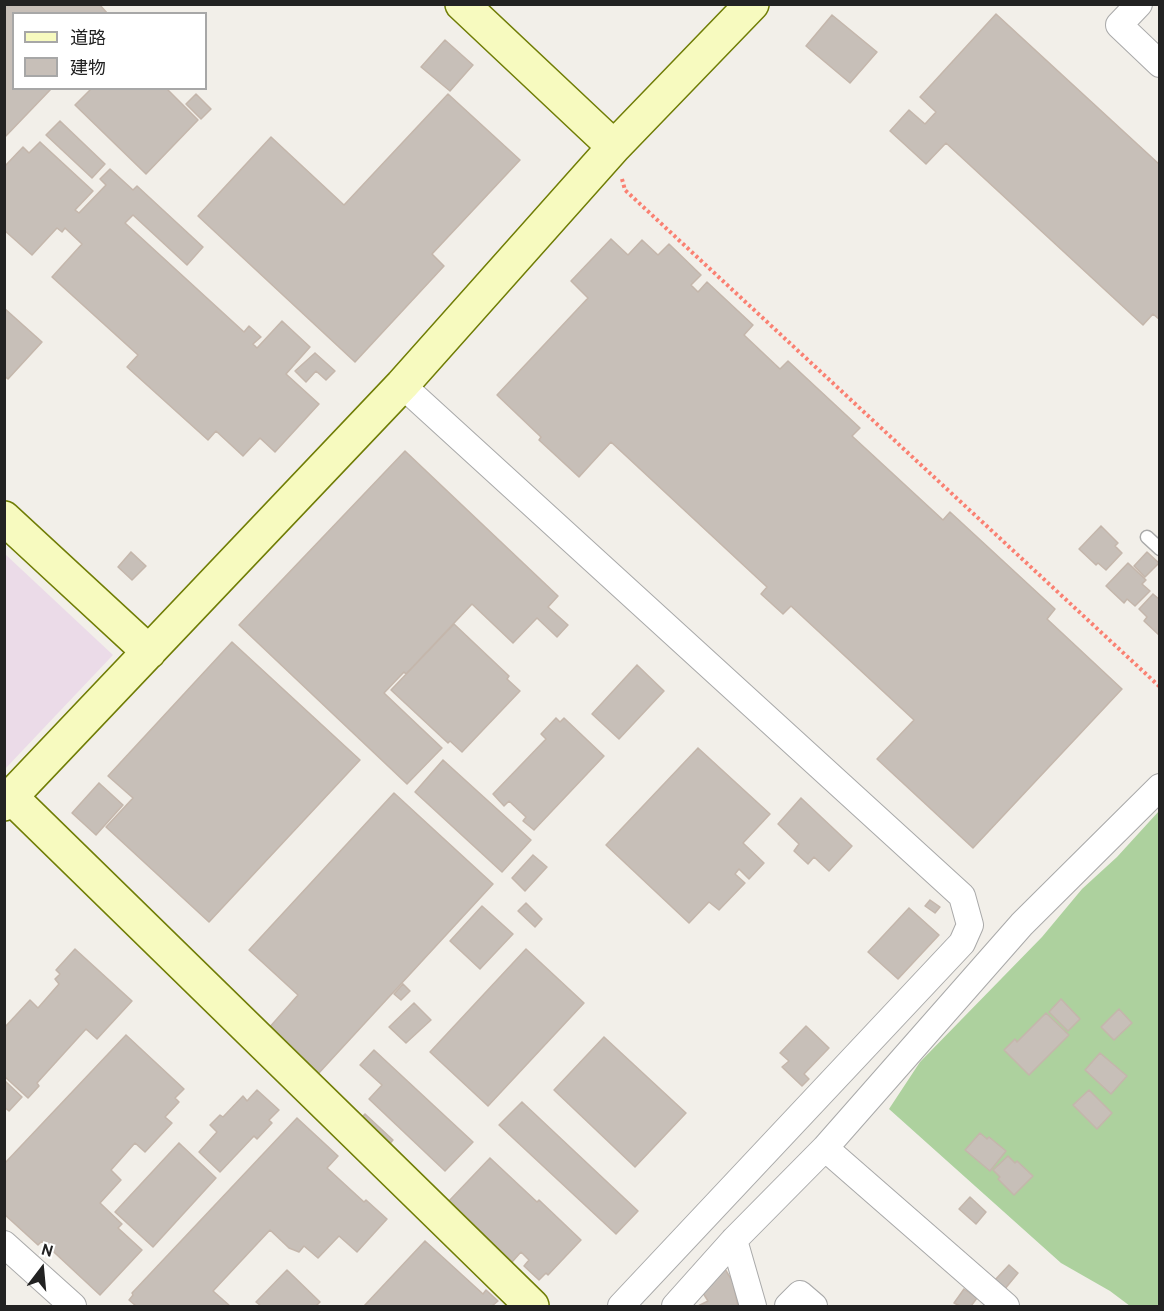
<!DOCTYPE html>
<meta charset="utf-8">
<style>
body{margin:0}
#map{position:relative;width:1164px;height:1311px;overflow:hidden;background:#f2efe9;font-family:Overpass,"Noto Sans JP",sans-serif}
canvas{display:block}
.frame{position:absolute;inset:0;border:6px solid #222;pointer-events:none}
.legend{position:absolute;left:12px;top:12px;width:195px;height:78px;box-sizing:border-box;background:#fff;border:2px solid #a7a7a7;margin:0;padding:8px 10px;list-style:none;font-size:18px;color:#222}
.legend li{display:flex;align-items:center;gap:12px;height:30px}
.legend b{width:30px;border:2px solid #a7a7a7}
.north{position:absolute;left:12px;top:1239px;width:60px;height:60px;-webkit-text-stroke:4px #fff;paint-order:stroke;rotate:16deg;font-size:16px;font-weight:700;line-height:24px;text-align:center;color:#222}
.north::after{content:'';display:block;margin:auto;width:21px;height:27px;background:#222;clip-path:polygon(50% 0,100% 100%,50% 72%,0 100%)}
</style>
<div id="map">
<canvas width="1164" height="1311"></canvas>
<div class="frame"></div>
<ul class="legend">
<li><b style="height:8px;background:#f7fabf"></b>道路</li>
<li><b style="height:16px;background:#c7bfb8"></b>建物</li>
</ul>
<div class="north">N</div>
</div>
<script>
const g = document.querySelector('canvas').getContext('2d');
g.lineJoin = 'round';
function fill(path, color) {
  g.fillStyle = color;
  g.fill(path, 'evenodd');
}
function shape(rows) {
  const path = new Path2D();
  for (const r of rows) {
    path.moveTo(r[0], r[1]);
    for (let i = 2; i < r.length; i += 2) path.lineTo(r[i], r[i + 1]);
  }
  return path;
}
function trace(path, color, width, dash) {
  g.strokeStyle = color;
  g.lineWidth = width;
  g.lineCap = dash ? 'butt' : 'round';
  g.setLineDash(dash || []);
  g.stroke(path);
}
fill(shape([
 [5,554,113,655,5,769,4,769]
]), '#ebdbe8');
fill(shape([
 [1159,811,1159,1306,1130,1306,1110,1291,1061,1263,889,1109,920,1062,1042,937,1082,889,1117,857]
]), '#add19e');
const building = shape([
 [4,4,99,4,108,14,14,14,14,88,52,88,4,138,4,4],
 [996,14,1160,165,1160,320,1153,314,1143,325,946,143,926,164,890,131,909,110,925,124,936,112,920,97,996,14],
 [832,15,877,52,850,83,806,46,832,15],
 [445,40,473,65,450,91,421,67,445,40],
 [92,88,166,88,198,120,146,174,75,105,92,88],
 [196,94,211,109,201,119,186,104,196,94],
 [448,94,520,160,432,254,444,266,355,362,198,216,271,137,344,205,448,94],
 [60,121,105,164,92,178,46,135,60,121],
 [40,142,93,191,75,210,79,213,106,185,100,179,110,169,133,190,137,186,203,247,187,265,133,215,125,223,244,332,249,326,261,337,253,344,257,348,282,321,310,347,286,374,319,404,275,452,260,438,243,456,216,431,208,440,127,367,138,355,52,277,82,244,65,228,62,232,57,228,32,255,4,230,4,167,23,147,29,153,40,142],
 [611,239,628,255,642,240,658,255,669,244,701,275,691,285,698,292,707,282,753,325,744,335,780,369,788,361,860,428,852,436,943,520,950,512,1055,609,1047,619,1122,689,973,848,877,759,914,720,791,606,783,614,761,594,767,587,611,442,579,477,539,440,541,437,497,395,588,298,571,281,611,239],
 [4,308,42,342,8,379,4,376,4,308],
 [315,353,335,371,326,380,316,371,306,382,295,371,315,353],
 [405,451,558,596,548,607,568,625,557,637,537,618,513,643,472,604,406,674,404,672,384,693,442,748,407,784,239,625,405,451],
 [1101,526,1118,543,1115,546,1122,553,1106,570,1098,563,1096,565,1079,549,1101,526],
 [131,552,146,566,132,580,118,567,131,552],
 [1147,552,1159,563,1145,577,1134,566,1147,552],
 [1128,563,1146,580,1142,584,1150,591,1135,606,1127,599,1124,603,1106,586,1128,563],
 [1153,594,1160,600,1160,636,1144,621,1147,617,1139,609,1153,594],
 [454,624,509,676,507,679,520,691,462,752,450,741,448,743,391,690,454,624],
 [232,642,360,760,209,922,106,827,133,798,108,776,232,642],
 [637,665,664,691,619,739,592,714,637,665],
 [556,718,560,722,564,718,604,756,534,830,523,821,526,817,509,801,504,806,493,794,546,739,541,734,556,718],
 [698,748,770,814,743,843,764,863,749,879,739,869,735,874,745,883,719,910,709,902,689,923,606,845,698,748],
 [443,760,531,840,502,872,415,792,443,760],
 [99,783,123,805,96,835,72,813,99,783],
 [394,793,493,884,318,1074,268,1029,298,995,249,950,394,793],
 [801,798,852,846,829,871,814,857,808,864,794,851,799,844,778,824,801,798],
 [533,855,547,867,525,891,512,878,533,855],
 [930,900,940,907,935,913,925,906,930,900],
 [526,903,542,919,535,927,518,911,526,903],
 [482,906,513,934,480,969,450,941,482,906],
 [909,908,939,935,898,979,868,952,909,908],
 [75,949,132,1001,97,1039,86,1029,37,1083,39,1086,28,1098,4,1076,4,1028,30,1000,38,1008,59,984,55,979,60,974,56,970,75,949],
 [526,949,584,1003,488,1106,430,1052,526,949],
 [403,984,410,991,401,1000,394,994,403,984],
 [1061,999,1080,1019,1068,1031,1049,1012,1061,999],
 [414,1003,431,1020,406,1043,389,1027,414,1003],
 [1119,1009,1132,1023,1114,1040,1101,1027,1119,1009],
 [1046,1013,1069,1035,1029,1075,1004,1050,1015,1039,1017,1042,1046,1013],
 [806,1026,829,1048,804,1074,809,1079,802,1086,782,1067,789,1061,780,1053,806,1026],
 [126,1035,184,1089,175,1098,179,1102,165,1117,172,1123,145,1152,135,1143,111,1170,121,1180,100,1203,122,1224,118,1228,142,1250,100,1295,42,1241,38,1245,4,1214,4,1164,126,1035],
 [604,1037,686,1113,635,1167,554,1090,604,1037],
 [374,1050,473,1142,445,1171,369,1099,382,1085,360,1065,374,1050],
 [1100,1053,1127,1076,1111,1094,1085,1070,1100,1053],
 [4,1080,22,1097,9,1111,4,1107,4,1080],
 [257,1090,279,1110,269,1120,272,1123,257,1139,254,1136,220,1172,199,1152,217,1132,210,1125,220,1115,223,1117,243,1096,247,1101,257,1090],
 [1089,1090,1112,1113,1097,1129,1073,1105,1089,1090],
 [522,1102,638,1211,616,1234,499,1125,522,1102],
 [365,1114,393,1140,386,1148,357,1122,365,1114],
 [297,1118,338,1156,327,1168,364,1202,366,1200,387,1219,357,1252,339,1236,318,1258,304,1246,299,1252,289,1248,270,1230,213,1291,230,1306,136,1306,129,1300,133,1295,132,1293,297,1118],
 [980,1133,987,1139,989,1137,1006,1151,990,1171,965,1150,980,1133],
 [179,1143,216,1178,153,1247,115,1212,179,1143],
 [1008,1156,1015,1163,1017,1161,1033,1176,1014,1195,998,1179,1000,1177,993,1170,1008,1156],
 [490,1158,537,1202,539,1200,581,1240,548,1275,546,1273,539,1280,524,1266,529,1260,521,1252,512,1262,448,1202,490,1158],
 [970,1197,986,1212,976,1224,959,1209,970,1197],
 [425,1241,483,1294,486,1290,498,1301,492,1306,364,1306,425,1241],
 [1009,1265,1018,1273,1004,1290,994,1281,1009,1265],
 [725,1269,736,1287,734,1288,738,1306,698,1306,708,1301,703,1293,725,1269],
 [287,1270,320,1302,316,1306,261,1306,256,1302,287,1270],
 [964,1289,977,1298,971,1306,960,1306,954,1303,964,1289]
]);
fill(building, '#c7bfb8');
trace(building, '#c4b6ab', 1.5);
const lane = shape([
 [1147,537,1160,549]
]);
const street = shape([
 [1139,4,1119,25,1160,64],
 [402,385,962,896,970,925,962,943,621,1306],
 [825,1148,1006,1306],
 [734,1240,753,1306],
 [4,1244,73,1306],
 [675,1306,734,1240,825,1148,1022,924,1160,787],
 [788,1306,800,1294,814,1306]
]);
const secondary = shape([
 [462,4,614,147],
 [4,518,149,652],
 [11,797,532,1306],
 [4,804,402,385,614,147,752,4]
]);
trace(lane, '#a9a9a9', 15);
trace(street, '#a9a9a9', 28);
trace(secondary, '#707d05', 36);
trace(shape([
 [622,179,625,190,1160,687]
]), '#fa8072', 4, [3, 3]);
trace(lane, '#fff', 12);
trace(street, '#fff', 26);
trace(secondary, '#f7fabf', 33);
</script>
